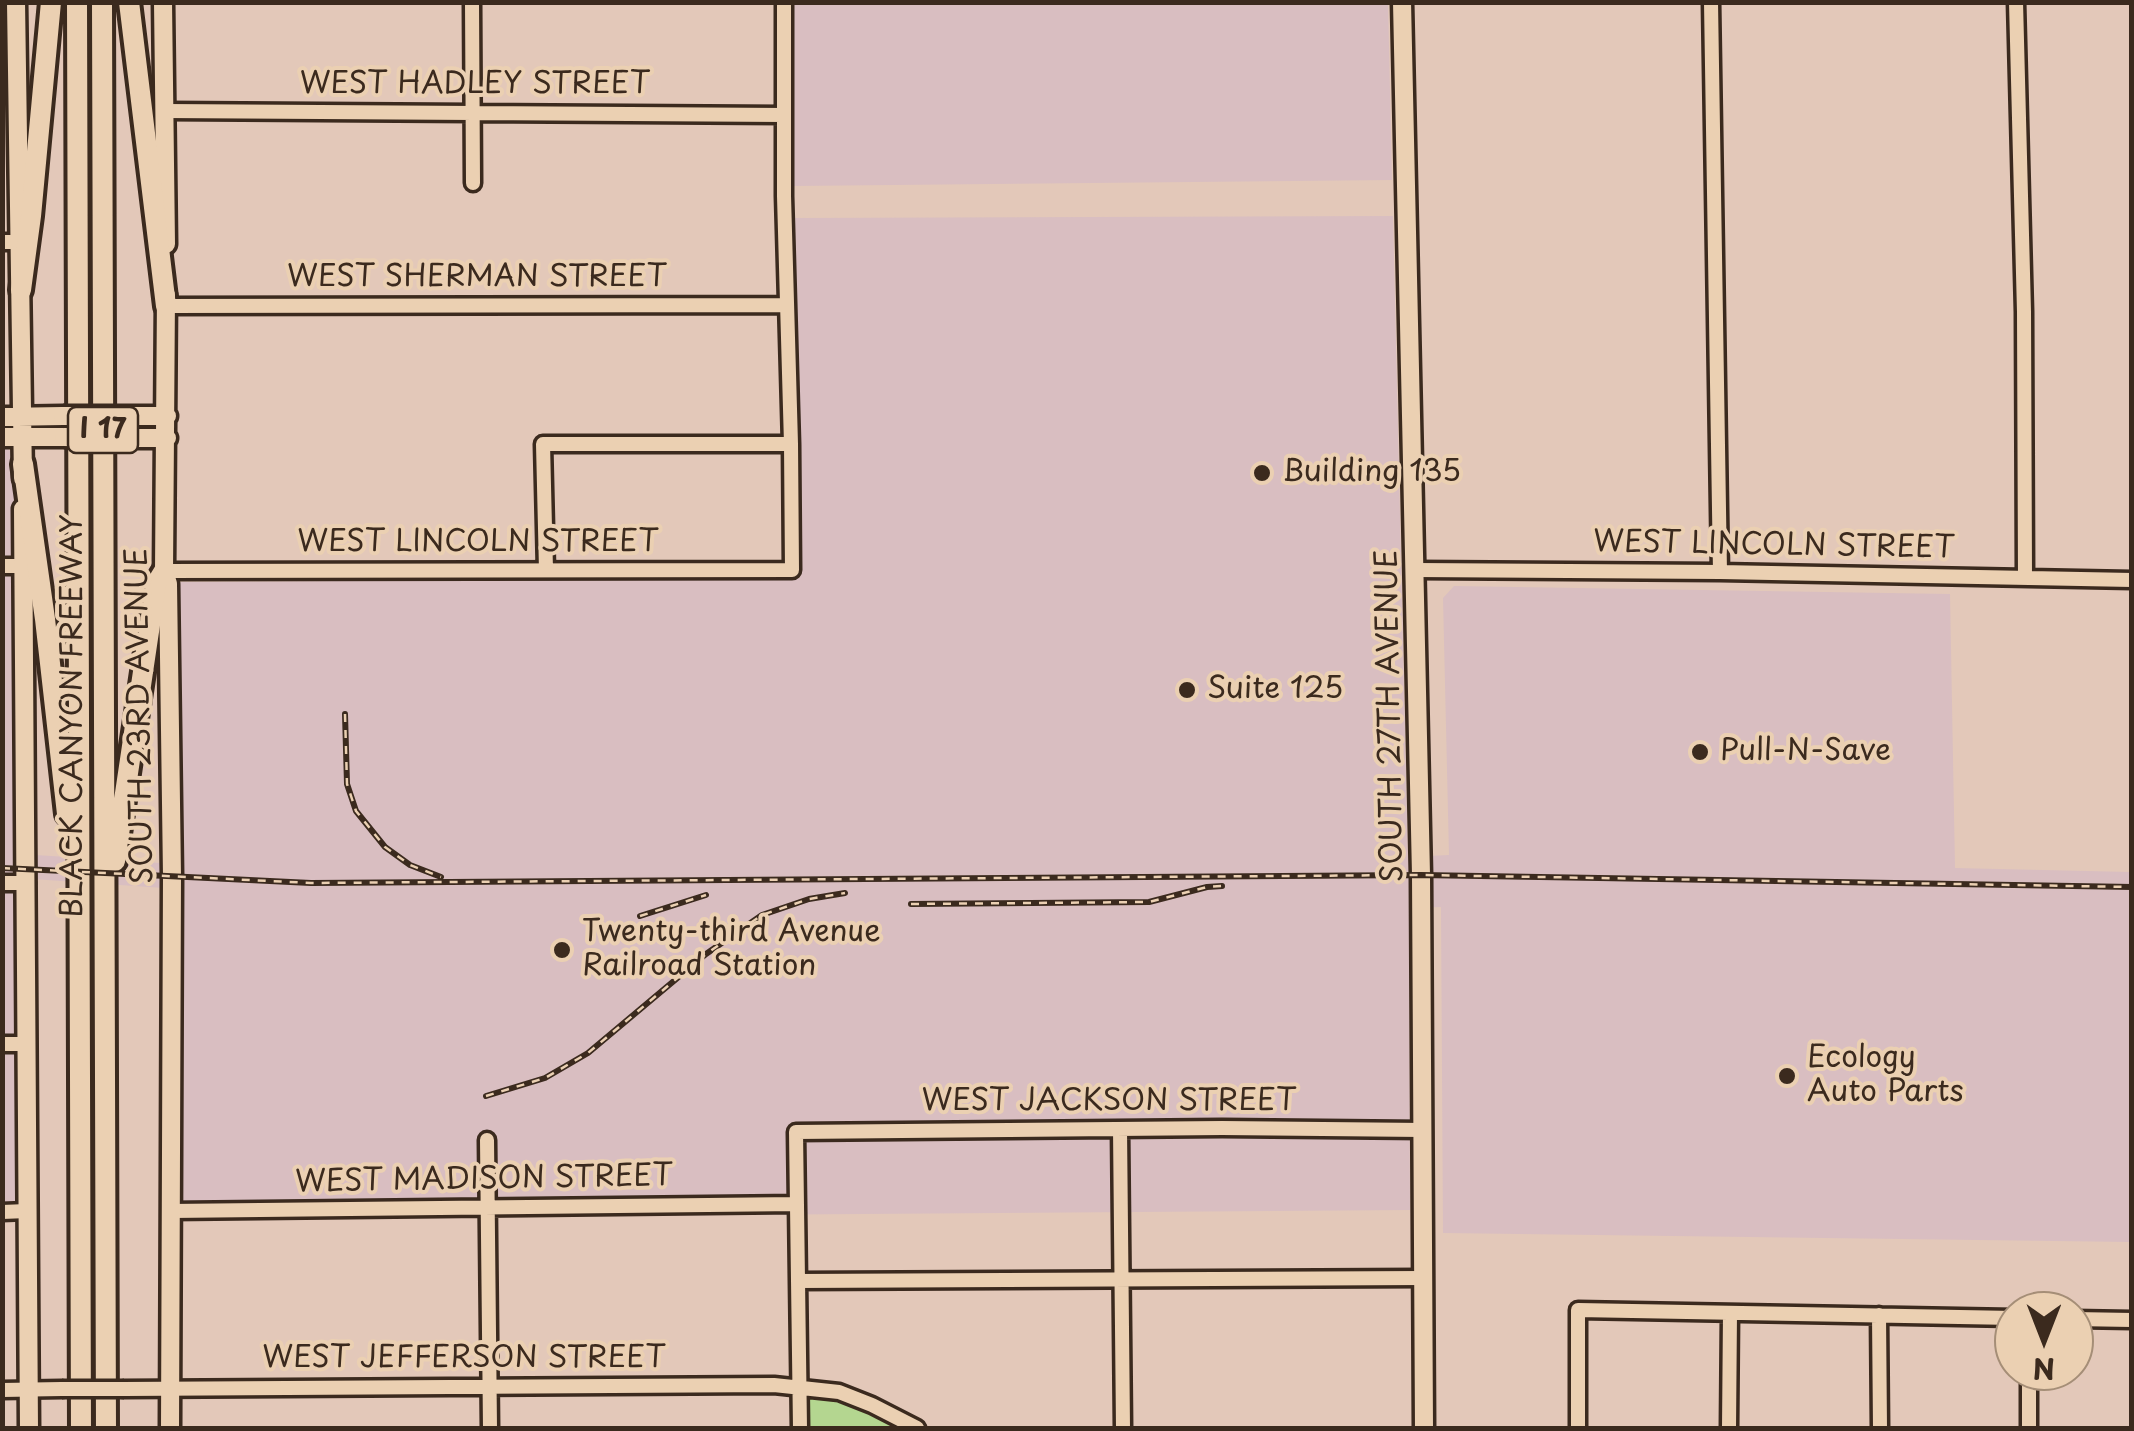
<!DOCTYPE html>
<style>
body{margin:0}
#map{position:relative;width:2134px;height:1431px;overflow:hidden;background:#e3c8b9;font-family:"Playpen Sans",sans-serif}
canvas{display:block}
.frame{position:absolute;inset:0;border:5px solid #3b2a1e;pointer-events:none}
.north{position:absolute;left:1994px;top:1291px;width:100px;height:100px;box-sizing:border-box;background:#ebd0b2;border:2px solid #a58e77;border-radius:50%;rotate:180deg;font-size:28px;font-weight:700;line-height:40px;text-align:center;color:#3b2a1e}
.north::after{content:'';display:block;margin:auto;width:35px;height:45px;background:#3b2a1e;clip-path:polygon(50% 0,100% 100%,50% 72%,0 100%)}
</style>
<div id="map">
<canvas width="2134" height="1431"></canvas>
<div class="frame"></div>
<div class="north">N</div>
</div>
<script>
const g = document.querySelector('canvas').getContext('2d');
g.lineJoin = 'round';
function fill(path, color) {
  g.fillStyle = color;
  g.fill(path, 'evenodd');
}
function shape(rows) {
  const path = new Path2D();
  for (const r of rows) {
    path.moveTo(r[0], r[1]);
    for (let i = 2; i < r.length; i += 2) path.lineTo(r[i], r[i + 1]);
  }
  return path;
}
function trace(path, color, width, dash) {
  g.strokeStyle = color;
  g.lineWidth = width;
  g.lineCap = dash ? 'butt' : 'round';
  g.setLineDash(dash || []);
  g.stroke(path);
}
function write(font, color, halo, rows, align = 'center') {
  g.font = font + ' "Playpen Sans",sans-serif';
  g.lineWidth = 8;
  g.setLineDash([]);
  g.textBaseline = 'middle';
  g.strokeStyle = halo;
  g.fillStyle = color;
  for (const [text, x, y, turn = 0] of rows) {
    g.save();
    g.translate(x, y);
    g.rotate((+turn || 0) * Math.PI / 180);
    g.textAlign = isNaN(turn) ? turn : align;
    if (halo) g.strokeText(text, 0, 0);
    g.fillText(text, 0, 0);
    g.restore();
  }
}
fill(shape([
 [791,3,1388,3,1392,180,793,186],
 [1393,216,1408,857,1449,855,1443,598,1454,586,1950,594,1955,868,2131,872,2131,1242,1443,1233,1441,907,1409,908,1410,1210,179,1219,178,889,3,877,3,445,10,451,15,469,20,854,176,864,175,591,177,585,181,582,800,578,795,218],
 [2,890,13,890,17,893,21,1205,3,1205]
]), '#d9bec1');
fill(shape([
 [799,1386,822,1388,917,1428,800,1428]
]), '#b4d690');
const minor = shape([
 [472,2,473,183],
 [1711,2,1720,572],
 [2016,2,2024,312,2025,578],
 [165,111,784,115],
 [2,242,18,242],
 [166,306,787,305],
 [2,566,23,566],
 [546,570,543,444,791,444],
 [1416,570,1720,572,2132,580],
 [164,571,792,570,791,444,784,196,784,2],
 [2,883,27,883],
 [2,1044,27,1044],
 [1120,1129,1123,1428],
 [487,1140,490,1428],
 [171,1211,797,1204],
 [2,1212,27,1211],
 [798,1281,1423,1278],
 [1879,1315,1880,1428],
 [2074,1319,2132,1320],
 [2029,1371,2029,1428],
 [124,1389,774,1385,839,1392,872,1405,917,1428],
 [2,1390,62,1389],
 [800,1428,796,1132,1222,1128,1423,1130],
 [1578,1428,1578,1310,2014,1318],
 [1729,1428,1730,1313]
]);
const major = shape([
 [16,2,23,478],
 [163,2,166,244],
 [1402,2,1421,875,1424,1428],
 [166,295,164,571,168,584,172,876,170,1428],
 [117,416,167,416],
 [2,417,63,416],
 [2,437,64,437],
 [116,438,167,438],
 [23,509,29,1428]
]);
const highway = shape([
 [77,2,81,1428],
 [102,2,106,1428],
 [129,2,166,306],
 [21,290,31,216,51,2],
 [23,464,45,619,67,814],
 [115,861,156,584,164,571]
]);
trace(minor, '#3b2a1e', 21);
trace(major, '#3b2a1e', 25);
trace(highway, '#3b2a1e', 28);
trace(minor, '#ebd0b2', 14);
trace(major, '#ebd0b2', 18);
trace(highway, '#ebd0b2', 20);
const rail = shape([
 [345,714,347,784,356,811,385,847,410,865,441,877],
 [2,868,311,883,1421,875,2132,887],
 [911,904,1149,902,1207,887,1222,886],
 [640,916,706,895],
 [486,1096,545,1078,588,1053,706,954,762,915,809,899,845,893]
]);
trace(rail, '#3b2a1e', 6);
trace(rail, '#ebd0b2', 2.5, [8]);
const minorBridge = shape([
 [62,1389,124,1389]
]);
const majorBridge = shape([
 [63,416,117,416],
 [64,437,116,438]
]);
trace(minorBridge, '#3b2a1e', 21, []);
trace(majorBridge, '#3b2a1e', 25, []);
trace(minorBridge, '#ebd0b2', 14);
trace(majorBridge, '#ebd0b2', 18);
for (const [x, y, r, color] of [
 [1262,473,10,"#3b2a1e"],
 [1187,690,10,"#3b2a1e"],
 [1700,752,10,"#3b2a1e"],
 [562,950,10,"#3b2a1e"],
 [1787,1076,10,"#3b2a1e"]
]) {
  const dot = new Path2D();
  dot.arc(x, y, r, 0, 2 * Math.PI);
  g.fillStyle = color;
  g.fill(dot);
  trace(dot, '#ebd0b2', 4);
}
for (const [x, y, w] of [
 [103,430,70]
]) {
  const box = new Path2D();
  box.roundRect(x - w / 2, y - 23, w, 46, 8);
  g.fillStyle = '#ebd0b2';
  g.fill(box);
  trace(box, '#3b2a1e', 2.5);
}
write('bold 28px', '#3b2a1e', null, [
 ["I 17",103,430]
]);
write('30px', '#3b2a1e', '#ebd0b2', [
 ["WEST HADLEY STREET",475,85],
 ["WEST SHERMAN STREET",477,278],
 ["WEST LINCOLN STREET",478,543],
 ["WEST LINCOLN STREET",1774,546,1],
 ["BLACK CANYON FREEWAY",74,716,-90],
 ["SOUTH 23RD AVENUE",141,716,-91],
 ["SOUTH 27TH AVENUE",1391,716,-91],
 ["WEST JACKSON STREET",1109,1102],
 ["WEST MADISON STREET",484,1180,-1],
 ["WEST JEFFERSON STREET",464,1359]
]);
write('30px', '#3b2a1e', '#ebd0b2', [
 ["Building 135",1282,473],
 ["Suite 125",1207,690],
 ["Pull-N-Save",1720,752],
 ["Twenty-third Avenue",582,933],
 ["Railroad Station",582,967],
 ["Ecology",1807,1059],
 ["Auto Parts",1807,1093]
], 'left');
</script>
